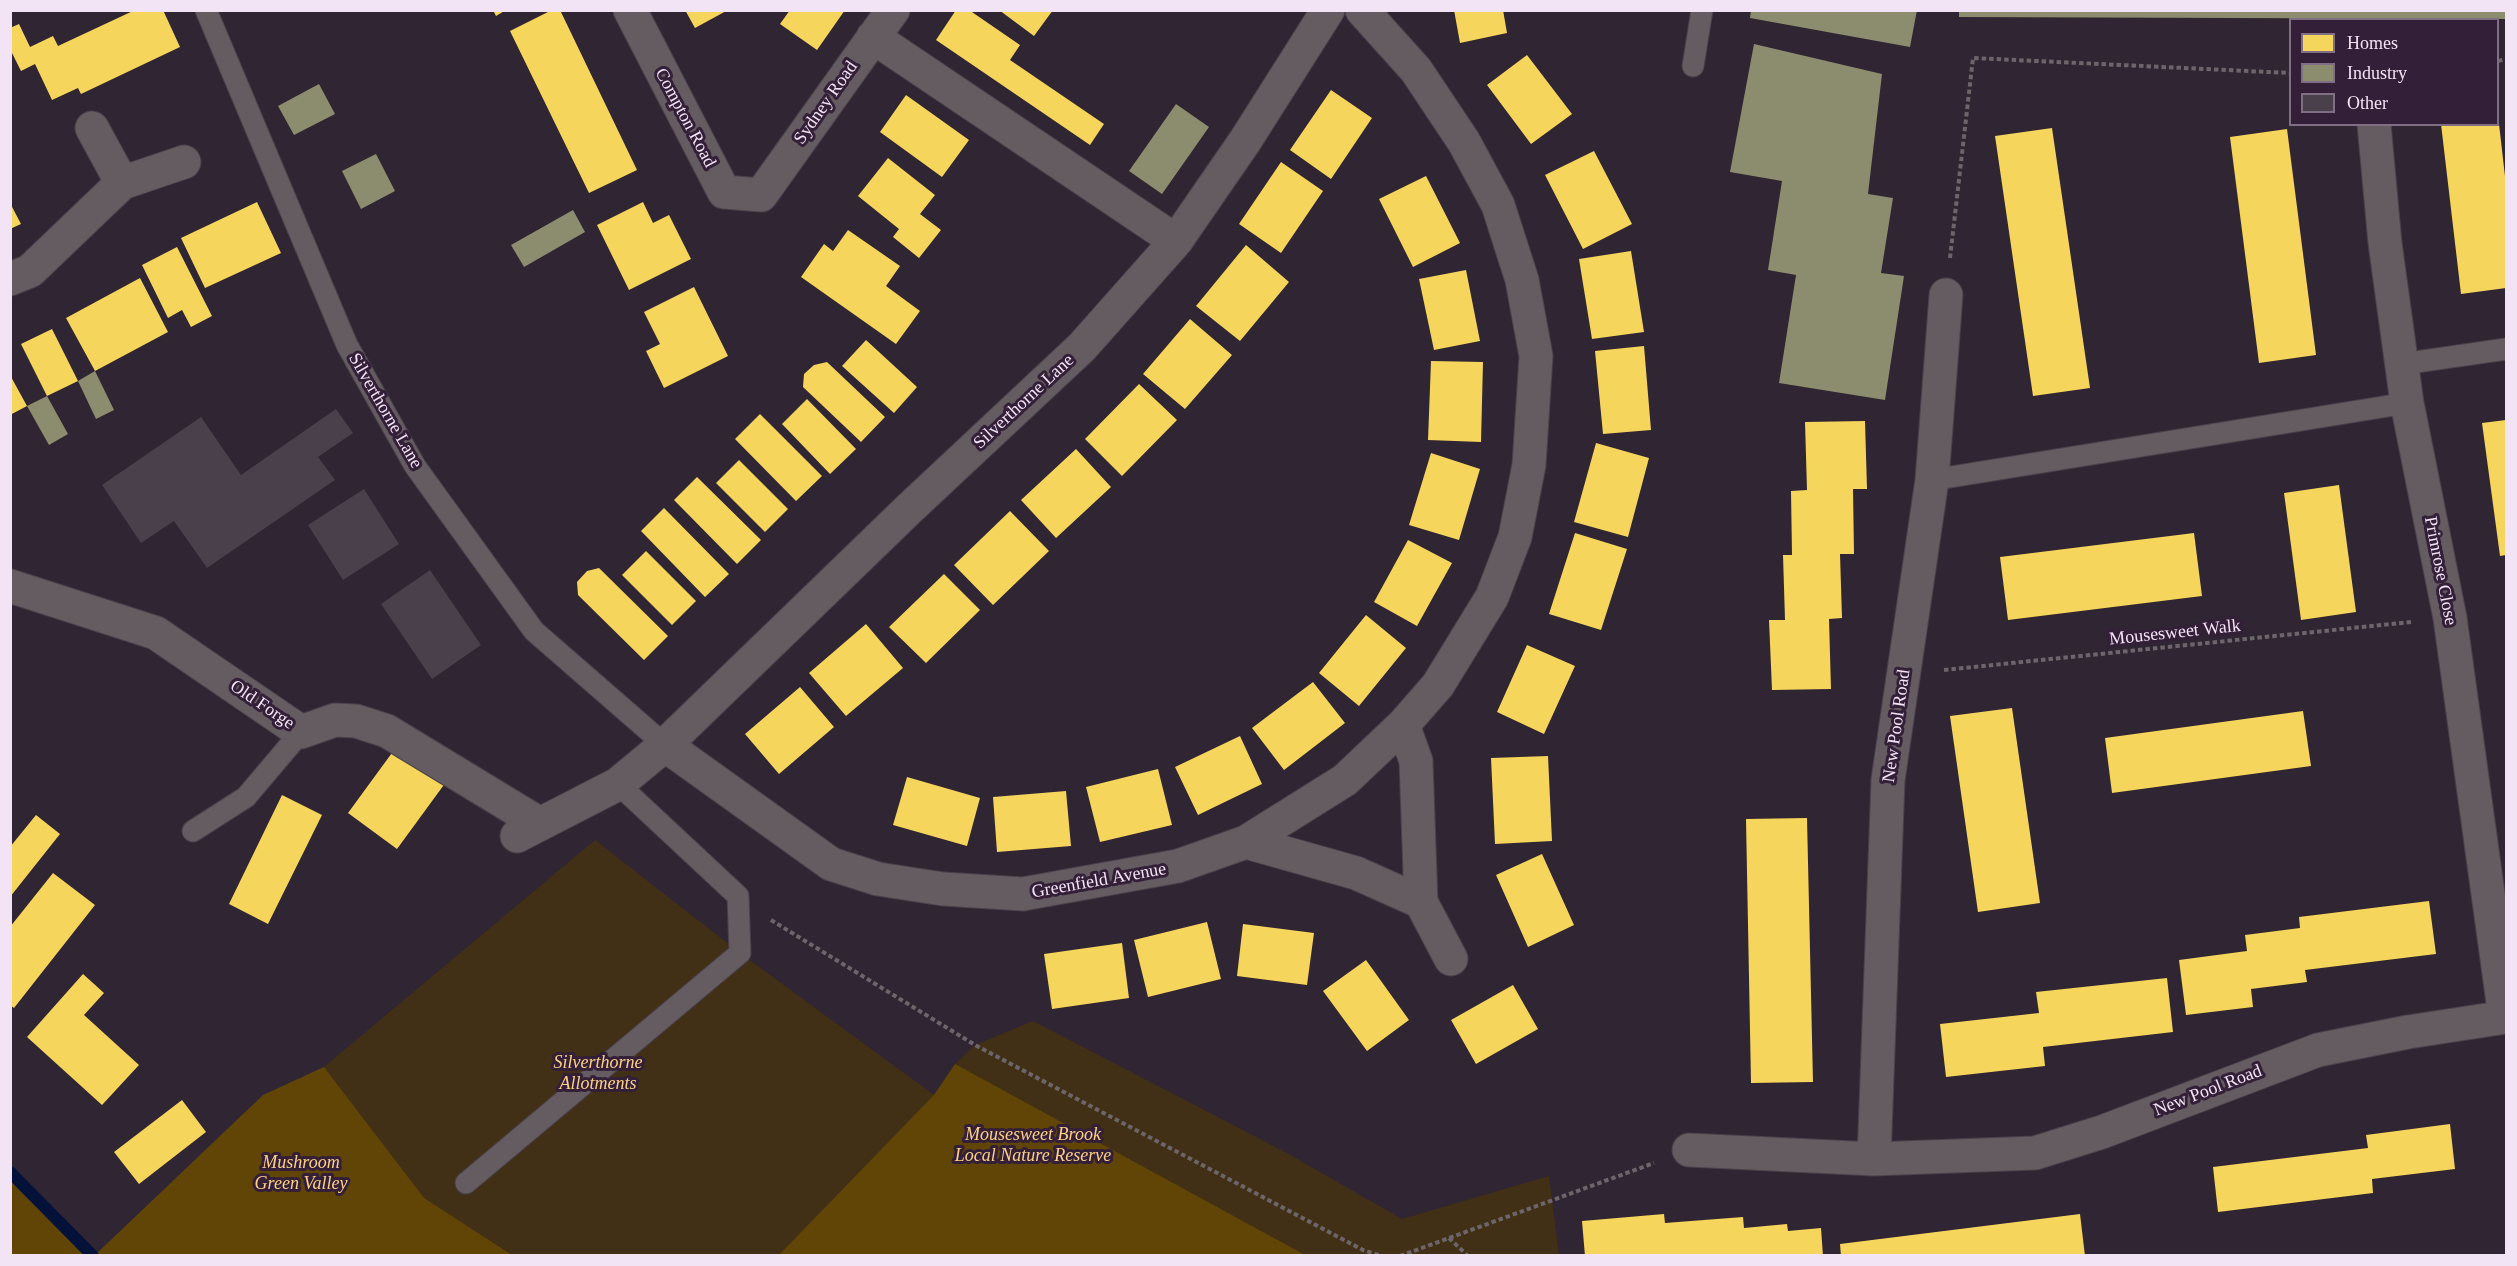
<!DOCTYPE html>
<style>
body{margin:0}
#map{position:relative;width:2517px;height:1266px;overflow:hidden;background:#302532;font-family:Georgia,serif}
canvas{display:block}
.frame{position:absolute;inset:0;border:12px solid #f2e4f5;pointer-events:none}
.legend{position:absolute;left:2289px;top:18px;width:210px;height:108px;box-sizing:border-box;background:#341f38;border:2px solid #806e84;margin:0;padding:8px 10px;list-style:none;font-size:18px;color:#f2e4f5}
.legend li{display:flex;align-items:center;gap:12px;height:30px}
.legend b{width:30px;border:2px solid #806e84}
</style>
<div id="map">
<canvas width="2517" height="1266"></canvas>
<div class="frame"></div>
<ul class="legend">
<li><b style="height:16px;background:#f6d55c"></b>Homes</li>
<li><b style="height:16px;background:#8c8c6e"></b>Industry</li>
<li><b style="height:16px;background:#49404b"></b>Other</li>
</ul>
</div>
<script>
const g = document.querySelector('canvas').getContext('2d');
g.lineJoin = 'round';
function fill(path, color) {
  g.fillStyle = color;
  g.fill(path, 'evenodd');
}
function shape(rows) {
  const path = new Path2D();
  for (const r of rows) {
    path.moveTo(r[0], r[1]);
    for (let i = 2; i < r.length; i += 2) path.lineTo(r[i], r[i + 1]);
  }
  return path;
}
function trace(path, color, width, dash) {
  g.strokeStyle = color;
  g.lineWidth = width;
  g.lineCap = dash ? 'butt' : 'round';
  g.setLineDash(dash || []);
  g.stroke(path);
}
function write(font, color, halo, rows, align = 'center') {
  g.font = font + ' Georgia,serif';
  g.lineWidth = 6;
  g.setLineDash([]);
  g.textBaseline = 'middle';
  g.strokeStyle = halo;
  g.fillStyle = color;
  for (const [text, x, y, turn = 0] of rows) {
    g.save();
    g.translate(x, y);
    g.rotate((+turn || 0) * Math.PI / 180);
    g.textAlign = isNaN(turn) ? turn : align;
    if (halo) g.strokeText(text, 0, 0);
    g.fillText(text, 0, 0);
    g.restore();
  }
}
fill(shape([
 [595,840,740,953,934,1095,955,1064,975,1045,1033,1021,1285,1152,1402,1219,1549,1176,1559,1255,512,1255,424,1199,324,1067]
]), '#413015');
fill(shape([
 [955,1064,1305,1255,779,1255,934,1095],
 [324,1067,424,1198,512,1255,95,1255,263,1095],
 [10,1172,11,1172,93,1255,11,1255]
]), '#614507');
fill(shape([
 [135,10,163,10,180,47,81,94,78,88,52,100,35,64,21,71,10,49,10,28,19,24,30,47,53,36,58,46],
 [493,10,506,10,496,16],
 [552,10,560,10,637,170,589,193,510,31],
 [685,10,728,10,695,28],
 [790,10,845,10,817,50,780,24],
 [956,10,969,10,1020,45,1010,60,1104,124,1090,145,936,40],
 [999,10,1053,10,1034,36],
 [1454,10,1503,10,1507,33,1460,43],
 [1527,55,1572,114,1531,144,1487,85],
 [1331,90,1372,118,1331,179,1290,150],
 [906,95,969,140,942,177,880,132],
 [2441,124,2499,124,2506,185,2506,288,2461,294],
 [2052,128,2090,388,2033,396,1995,136],
 [2287,129,2316,355,2259,363,2230,137],
 [1594,151,1632,224,1583,249,1545,175],
 [888,158,935,195,920,214,941,230,919,258,893,237,899,229,858,196],
 [1281,162,1323,191,1281,253,1239,224],
 [1426,176,1460,243,1413,267,1379,199],
 [257,202,281,253,205,288,181,238],
 [643,202,653,223,669,215,691,259,629,290,597,225],
 [10,203,21,224,10,229],
 [848,230,900,266,886,286,920,311,896,344,801,277,824,244,833,251],
 [1246,245,1289,282,1240,341,1196,306],
 [177,247,212,316,191,327,182,310,168,318,142,265],
 [1631,251,1644,332,1592,339,1579,259],
 [1466,270,1480,341,1434,350,1419,279],
 [140,278,168,332,95,371,66,318],
 [694,287,728,356,664,388,646,351,660,344,644,312],
 [1190,319,1232,355,1185,409,1143,374],
 [52,329,78,381,47,396,21,344],
 [866,340,917,387,894,413,842,366],
 [1644,346,1651,430,1603,434,1595,351],
 [1431,361,1483,362,1481,442,1428,440],
 [827,362,885,417,861,442,803,387,804,374,814,365],
 [10,375,27,406,10,415],
 [1139,384,1177,420,1122,476,1085,439],
 [807,399,856,449,830,474,782,424],
 [760,414,822,476,796,501,735,439],
 [2506,420,2506,555,2500,556,2482,423],
 [1865,421,1867,489,1853,489,1854,554,1840,554,1842,618,1829,619,1831,689,1772,690,1769,620,1785,620,1783,555,1792,555,1791,491,1807,490,1805,422],
 [1596,443,1649,458,1628,537,1574,522],
 [1076,449,1111,487,1056,538,1021,500],
 [1431,453,1480,469,1459,540,1409,525],
 [739,460,788,509,765,532,716,483],
 [697,477,761,540,737,564,674,500],
 [2339,485,2356,612,2301,620,2284,493],
 [664,508,729,574,705,597,641,531],
 [1010,511,1049,551,993,605,954,565],
 [1575,533,1627,549,1601,630,1549,614],
 [2194,533,2202,596,2008,620,2000,557],
 [1408,540,1452,563,1417,626,1374,602],
 [646,551,696,601,672,625,622,575],
 [599,568,668,636,644,660,578,595,577,582,587,571],
 [944,574,980,610,926,663,889,627],
 [1366,615,1406,648,1359,706,1319,673],
 [866,624,903,668,846,716,809,673],
 [1527,645,1575,666,1544,734,1497,712],
 [1313,682,1345,723,1284,770,1252,728],
 [800,687,834,727,779,774,745,734],
 [2012,708,2040,903,1978,912,1950,716],
 [2303,711,2311,766,2112,793,2105,738],
 [1240,736,1262,784,1198,815,1175,767],
 [397,746,446,782,397,849,348,813],
 [1548,756,1552,841,1495,844,1491,758],
 [1158,769,1172,825,1100,842,1086,787],
 [907,777,980,798,967,846,893,825],
 [1066,791,1071,846,997,852,993,797],
 [282,795,322,815,268,924,229,904],
 [36,815,60,834,10,897,10,847],
 [1807,818,1813,1082,1751,1083,1746,819],
 [1542,854,1574,925,1528,947,1496,875],
 [53,873,95,905,14,1008,10,1005,10,927],
 [2429,901,2436,954,2305,970,2307,982,2251,989,2253,1007,2186,1015,2179,960,2247,951,2245,935,2300,928,2299,917],
 [1207,922,1221,979,1148,997,1134,940],
 [1243,924,1314,933,1307,985,1237,976],
 [1122,943,1129,998,1052,1009,1044,954],
 [1366,960,1409,1020,1367,1051,1323,991],
 [83,974,104,993,84,1015,139,1065,102,1105,27,1037],
 [2167,978,2173,1032,2043,1047,2045,1066,1946,1077,1940,1024,2039,1013,2036,992],
 [1513,985,1538,1029,1476,1064,1451,1020],
 [182,1100,206,1132,139,1184,114,1152],
 [2450,1124,2455,1169,2372,1179,2373,1193,2218,1212,2213,1167,2368,1148,2366,1135],
 [1664,1214,1665,1223,1743,1217,1744,1228,1787,1224,1788,1231,1821,1228,1823,1256,1585,1256,1582,1221],
 [2080,1214,2085,1256,1841,1256,1840,1244]
]), '#f6d55c');
fill(shape([
 [1751,10,1917,10,1910,47,1750,18],
 [1959,10,2506,10,2506,19,1959,17],
 [1754,44,1882,74,1868,194,1893,198,1881,273,1904,276,1885,400,1779,383,1796,275,1768,270,1782,181,1730,172],
 [319,84,335,114,294,135,278,106],
 [1176,104,1209,127,1162,194,1129,171],
 [376,154,395,191,361,209,342,171],
 [573,210,585,232,524,267,511,245],
 [95,371,114,410,96,419,78,381],
 [47,396,68,434,49,445,27,406]
]), '#8c8c6e');
trace(shape([
 [10,1172,93,1256]
]), '#041139', 12);
fill(shape([
 [336,409,353,433,318,457,335,480,207,568,174,521,141,543,102,485,201,417,241,475],
 [364,489,399,544,343,580,308,525],
 [430,570,481,645,432,679,381,604]
]), '#49404b');
const service = shape([
 [206,10,347,345,415,466,534,631,665,745],
 [1693,66,1702,10],
 [2402,364,2506,349],
 [1932,480,2407,403],
 [193,831,246,797,301,732],
 [466,1183,740,953,738,896,618,784]
]);
const minor = shape([
 [630,10,724,192,761,195,893,10],
 [873,37,1176,241],
 [2374,124,2385,243,2407,403,2450,618,2505,1017],
 [92,128,122,183,184,162],
 [10,279,30,271,122,183],
 [10,586,156,633,301,732,335,720,356,721,387,731,540,824],
 [1403,725,1416,761,1421,902],
 [665,745,831,864,878,879,943,889,1023,894,1178,866,1246,842,1345,780,1403,725,1438,685,1492,597,1515,537,1529,465,1536,356,1522,280,1498,205,1464,142,1416,70,1362,10],
 [517,836,618,784,665,745,910,508,1082,347,1176,241,1245,141,1328,10],
 [1246,842,1356,873,1421,902,1451,959],
 [1689,1150,1874,1159,2035,1153,2102,1132,2318,1050,2408,1032,2506,1017],
 [1874,1159,1888,780,1932,480,1946,295]
]);
trace(service, '#4a414c', 23);
trace(minor, '#4a414c', 35);
trace(shape([
 [2498,61,2506,59],
 [1950,258,1973,58,2290,73],
 [1944,670,2411,622],
 [771,920,975,1045,1363,1250,1382,1256],
 [1449,1238,1468,1256],
 [1400,1256,1654,1163]
]), '#6c656a', 4, [4.5, 3]);
trace(service, '#645c60', 21);
trace(minor, '#645c60', 33);
write('18px', '#f2e4f5', '#341f38', [
 ["Sydney Road",826,103,-55],
 ["Compton Road",685,118,62],
 ["Silverthorne Lane",1024,402,-43],
 ["Silverthorne Lane",385,411,60],
 ["Primrose Close",2440,571,79],
 ["Mousesweet Walk",2175,633,-6],
 ["Old Forge",262,705,34],
 ["New Pool Road",1897,726,-82],
 ["Greenfield Avenue",1099,881,-10],
 ["New Pool Road",2208,1091,-21]
]);
write('italic 18px', '#fdd184', '#341f38', [
 ["Silverthorne",598,1063],
 ["Allotments",598,1084],
 ["Mousesweet Brook",1033,1135],
 ["Local Nature Reserve",1033,1156],
 ["Mushroom",301,1163],
 ["Green Valley",301,1184]
]);
</script>
